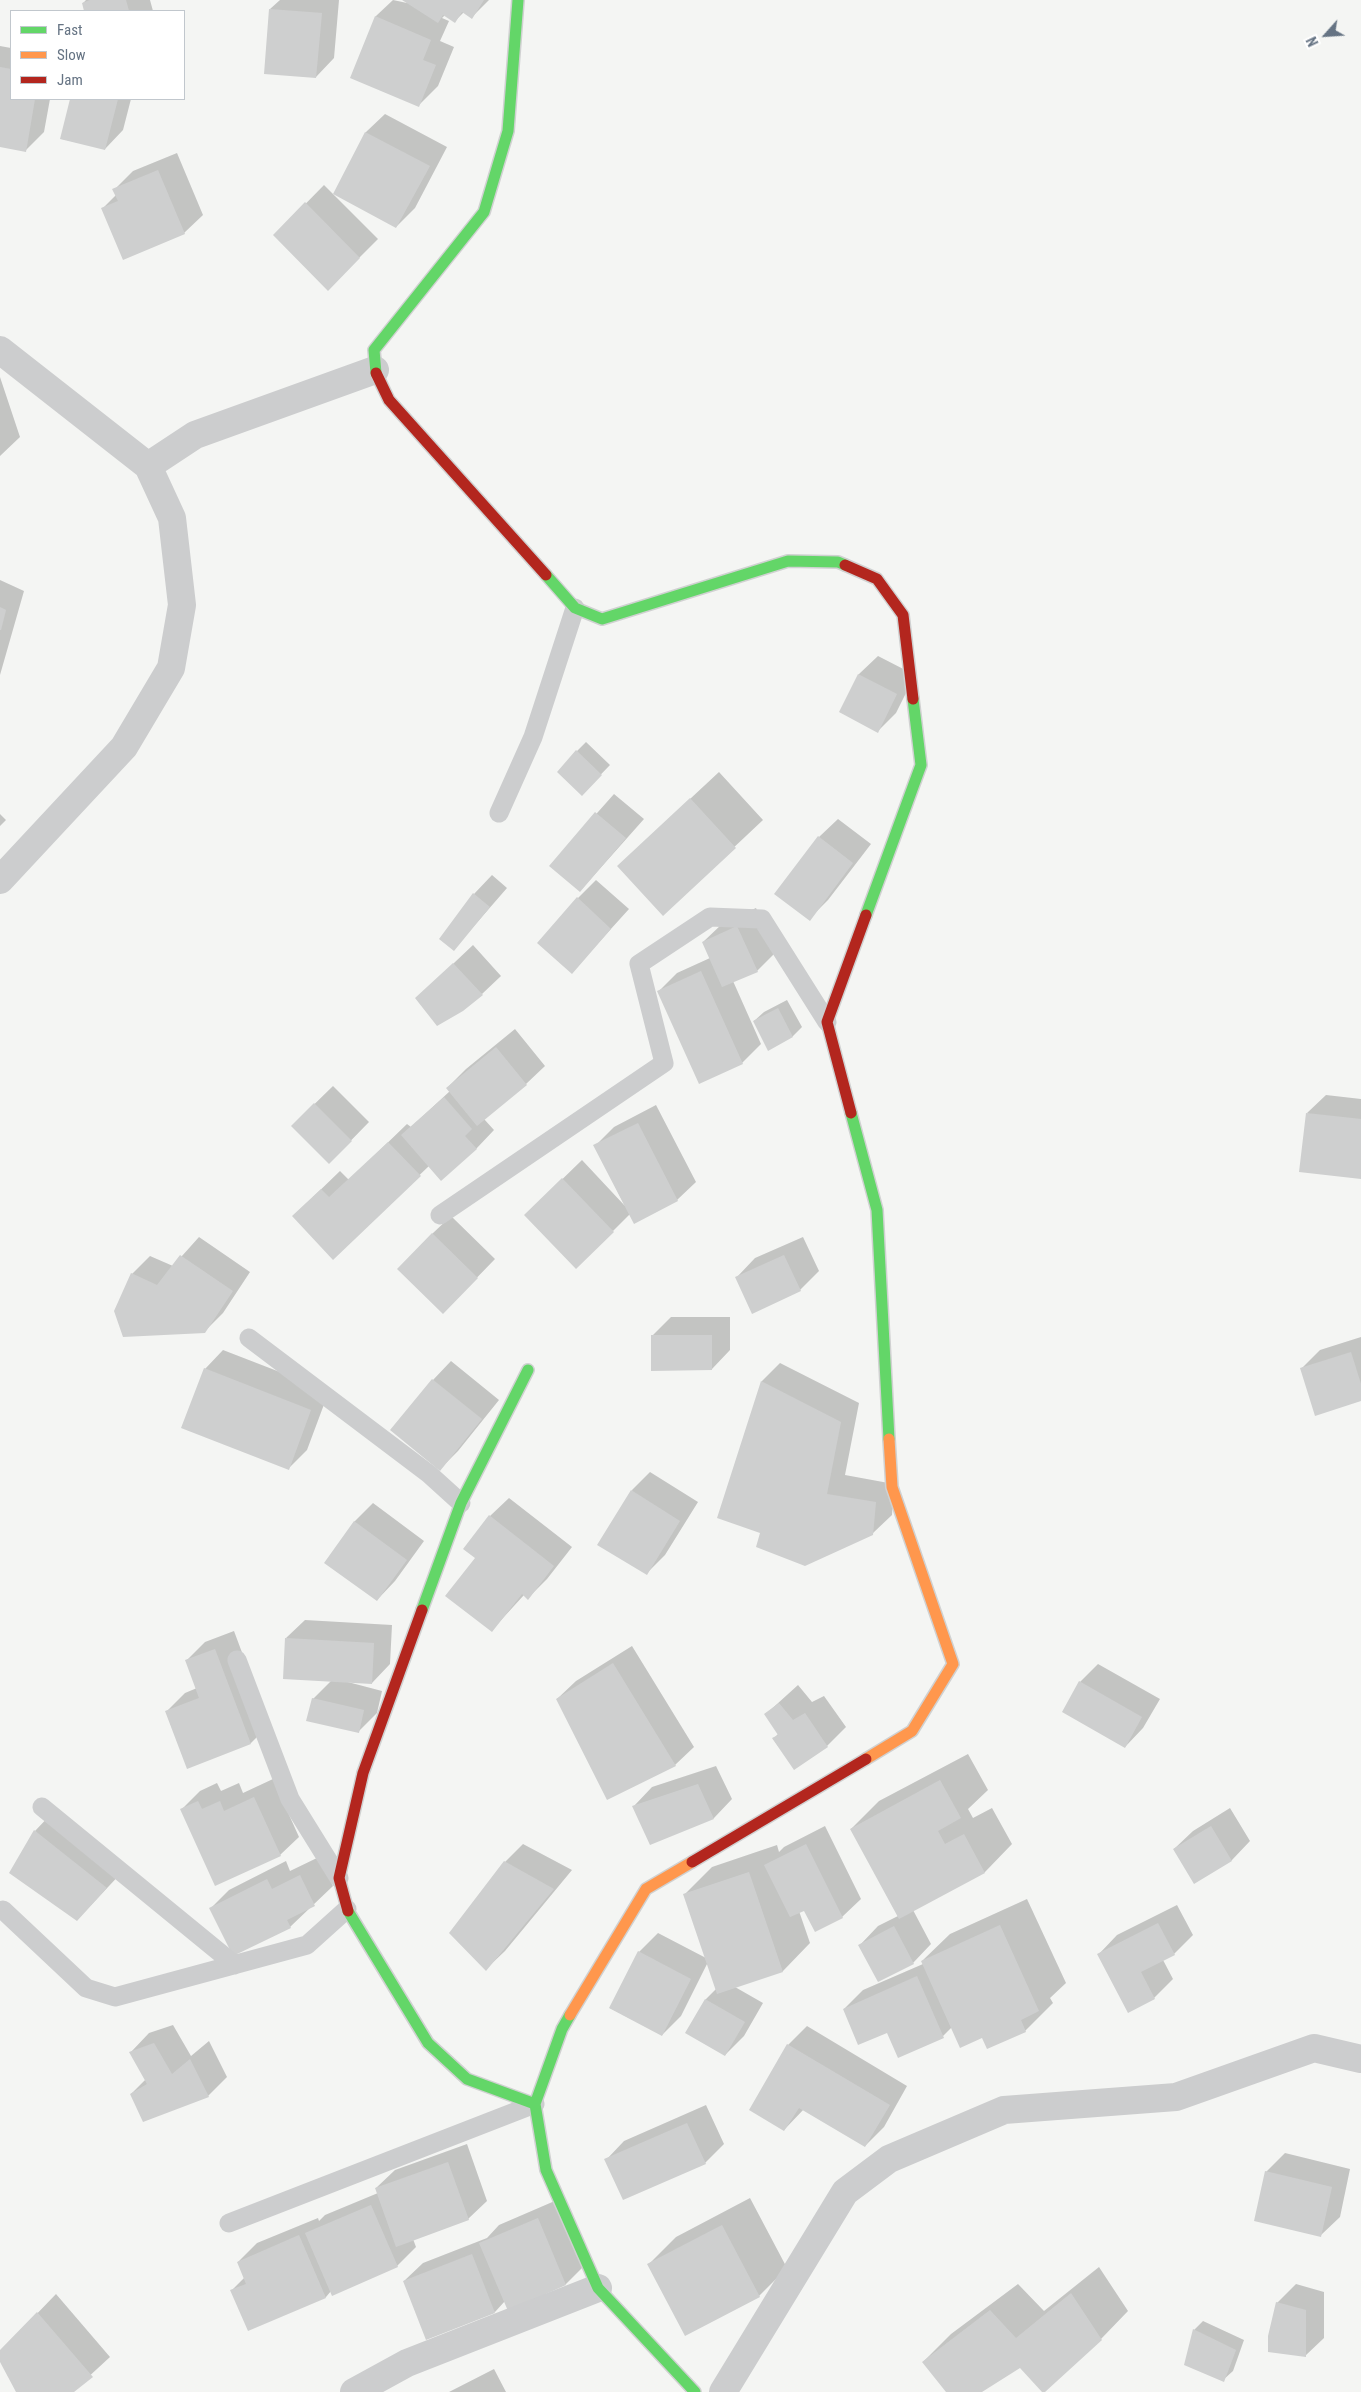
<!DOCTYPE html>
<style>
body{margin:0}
#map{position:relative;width:1361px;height:2392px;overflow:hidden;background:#f4f5f3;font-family:"Roboto Condensed",sans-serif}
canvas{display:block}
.legend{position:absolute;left:10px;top:10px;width:175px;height:90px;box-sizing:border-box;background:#fff;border:1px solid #c1c7cd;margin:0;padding:6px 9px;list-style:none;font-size:15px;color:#657383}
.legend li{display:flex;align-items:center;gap:10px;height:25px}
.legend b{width:25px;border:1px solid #c1c7cd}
.north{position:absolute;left:1301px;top:10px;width:50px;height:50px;-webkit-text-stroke:4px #fff;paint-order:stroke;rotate:244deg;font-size:14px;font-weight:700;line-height:20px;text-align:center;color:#657383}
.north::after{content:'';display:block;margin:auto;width:18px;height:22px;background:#657383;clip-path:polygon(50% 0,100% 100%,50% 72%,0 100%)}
</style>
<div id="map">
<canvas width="1361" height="2392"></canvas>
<ul class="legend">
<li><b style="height:6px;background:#63d668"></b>Fast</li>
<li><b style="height:6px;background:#ff974d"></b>Slow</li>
<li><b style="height:6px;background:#b3261e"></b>Jam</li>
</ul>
<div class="north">N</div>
</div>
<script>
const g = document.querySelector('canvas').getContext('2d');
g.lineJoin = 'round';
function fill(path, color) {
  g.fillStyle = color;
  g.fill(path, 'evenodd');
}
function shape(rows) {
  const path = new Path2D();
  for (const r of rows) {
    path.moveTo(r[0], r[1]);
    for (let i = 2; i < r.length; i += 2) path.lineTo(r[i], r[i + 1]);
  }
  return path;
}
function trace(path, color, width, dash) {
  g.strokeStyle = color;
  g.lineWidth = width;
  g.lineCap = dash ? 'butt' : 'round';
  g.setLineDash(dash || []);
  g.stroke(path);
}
fill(shape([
 [86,0,150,0,153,11,85,11,83,3],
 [280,0,339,0,334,58,316,77,270,9],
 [393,0,407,3,405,0,489,0,472,17,464,12,455,21,445,15,442,18,449,21,440,41,454,47,438,86,419,105,351,77,376,16],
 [0,46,11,48,11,99,50,99,44,132,26,150,0,146],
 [71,99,131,99,123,130,105,149,62,139],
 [385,114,447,147,415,208,396,227,335,194,366,132],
 [177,153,203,215,184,233,103,208,116,195,114,190,133,171],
 [324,185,378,239,328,289,275,235],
 [0,377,20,437,0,456],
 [0,580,24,591,0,675],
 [878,656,915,675,896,713,878,731,840,712,859,674],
 [586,742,610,765,582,794,577,751],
 [719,772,763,820,663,914,618,866],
 [614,794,644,819,580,891,550,866],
 [0,814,6,820,0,826],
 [838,819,871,844,828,900,809,919,819,837],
 [492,875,507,888,454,949,441,939,474,894],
 [596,880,629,909,572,972,578,898],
 [756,908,776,952,757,971,733,981,761,1044,742,1063,659,991,677,973,710,958,703,942,722,924],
 [473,945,501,976,482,994,436,980],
 [787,1000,802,1027,793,1036,769,1049,754,1021,764,1012],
 [515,1029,545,1066,526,1084,484,1119,494,1130,476,1149,430,1165,333,1258,312,1198,340,1171,349,1180,407,1124,411,1127,450,1091,447,1088,466,1069],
 [333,1086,369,1122,329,1163,292,1126],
 [1326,1095,1361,1099,1361,1178,1307,1113],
 [656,1105,696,1182,677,1200,630,1214,613,1231,545,1196,582,1160,625,1206,595,1146,614,1127],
 [451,1216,495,1259,462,1293,432,1234],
 [199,1237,250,1272,223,1313,204,1332,132,1274,150,1256,173,1266],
 [803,1237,819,1271,800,1290,737,1277,755,1258],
 [671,1317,730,1317,730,1350,712,1369,652,1336],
 [1361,1337,1361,1399,1301,1369,1320,1350],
 [223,1350,329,1391,307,1450,289,1468,205,1369],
 [451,1361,499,1400,458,1451,440,1469,433,1380],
 [780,1363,859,1403,845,1475,894,1484,892,1515,873,1533,761,1533,762,1381],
 [650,1472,698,1502,665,1555,646,1574,632,1490],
 [509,1498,572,1547,547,1579,528,1598,524,1595,492,1630,477,1558,490,1516],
 [373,1503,424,1541,395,1581,377,1600,354,1522],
 [305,1620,392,1625,390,1664,372,1683,344,1681,382,1691,377,1713,358,1732,313,1699,331,1681,286,1638],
 [234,1631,269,1725,251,1743,187,1767,166,1712,185,1693,197,1688,186,1661,205,1642],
 [632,1646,694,1747,675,1765,557,1699,576,1681],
 [1098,1664,1160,1699,1143,1728,1125,1747,1080,1682],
 [798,1685,812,1702,824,1696,846,1727,827,1746,794,1768,773,1739,779,1733,766,1714],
 [968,1754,988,1790,968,1809,973,1818,992,1808,1012,1844,985,1872,913,1910,931,1944,913,1963,860,1945,878,1926,898,1916,851,1829,879,1801],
 [716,1766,732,1799,714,1818,651,1843,634,1806,652,1787],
 [273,1779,299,1837,280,1855,182,1809,200,1791,217,1783,221,1791,239,1783,243,1793],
 [1230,1808,1250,1841,1232,1860,1195,1882,1174,1849,1193,1831],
 [53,1812,125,1869,77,1920,35,1831],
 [825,1826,861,1899,842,1917,804,1909,799,1911,810,1943,783,1971,735,1987,763,2003,744,2036,725,2055,687,2032,706,1999,717,1988,708,1962,681,2016,662,2035,610,2008,639,1952,658,1933,706,1958,685,1894,712,1867,777,1845,779,1852,784,1847],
 [523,1844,572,1870,505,1951,486,1969,505,1862],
 [319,1857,333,1886,290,1927,211,1908,229,1890,286,1861,290,1871],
 [1027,1899,1066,1983,1050,1998,1053,2003,1025,2031,983,2036,952,2027,943,2036,888,2031,844,2009,863,1990,923,1964,922,1961,950,1934],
 [1177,1905,1193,1935,1174,1954,1163,1960,1173,1979,1154,1998,1099,1954,1117,1935],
 [173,2025,191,2056,209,2041,227,2077,208,2096,131,2094,146,2079,131,2052,149,2033],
 [807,2026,907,2086,884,2127,865,2146,804,2109,784,2130,788,2045],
 [706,2105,724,2144,705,2163,606,2160,624,2141],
 [467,2144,487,2201,468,2219,413,2239,416,2247,397,2266,331,2291,326,2297,249,2329,232,2290,245,2277,238,2262,257,2243,318,2218,319,2221,325,2215,378,2193,376,2188,395,2170],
 [1285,2153,1350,2169,1340,2217,1321,2235,1266,2172],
 [750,2198,787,2268,759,2296,649,2264,676,2237],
 [557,2200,584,2266,566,2284,505,2301,495,2312,404,2281,423,2263,487,2238,499,2225],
 [1099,2267,1128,2311,1101,2339,1020,2367,980,2392,948,2392,923,2362,951,2334,1018,2284,1044,2311],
 [1296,2284,1324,2292,1324,2338,1305,2356,1277,2303],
 [56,2294,110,2357,72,2392,17,2392,0,2359,0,2352],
 [1203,2321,1244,2340,1233,2371,1223,2380,1194,2330],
 [494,2369,506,2392,449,2392]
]), '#0003');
fill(shape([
 [90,0,126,0,129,11,84,11,82,3],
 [402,0,484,0,472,19,462,12,455,23,443,15,438,23],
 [269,9,322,13,316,78,264,74],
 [375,16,431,40,423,60,436,65,419,107,350,78],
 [0,67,11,69,11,99,35,99,26,152,0,147],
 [70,99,118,99,105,150,60,139],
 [365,132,430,166,396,228,333,194],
 [158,170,185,234,123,260,101,208,118,201,112,189],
 [305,202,360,258,328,291,273,235],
 [0,607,6,610,1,630,0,630],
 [858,674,897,694,878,733,839,712],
 [576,750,602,775,582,796,557,772],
 [690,798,736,848,663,916,617,866],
 [595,812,626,838,580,892,549,866],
 [818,836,853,863,810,921,774,894],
 [473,893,490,907,454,951,439,939],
 [577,897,611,929,572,974,537,943],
 [737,926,758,972,722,987,702,942],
 [453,963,483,995,463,1011,437,1026,415,998],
 [701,971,743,1064,699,1084,657,991],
 [778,1008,793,1037,768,1051,753,1021],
 [496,1047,527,1085,477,1126,446,1088],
 [444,1097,472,1129,465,1136,477,1149,441,1181,401,1135],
 [314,1103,352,1141,329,1164,291,1126],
 [1306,1113,1361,1119,1361,1179,1299,1172],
 [638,1123,678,1201,634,1224,593,1145],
 [388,1142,421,1176,333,1260,292,1216,321,1189,329,1197],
 [562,1178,614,1232,576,1269,524,1215],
 [432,1233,478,1278,443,1314,397,1269],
 [180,1255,233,1291,205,1333,123,1337,114,1311,131,1273,157,1285],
 [784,1255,801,1291,752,1314,735,1277],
 [651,1335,712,1335,712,1370,651,1371],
 [1351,1352,1361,1384,1361,1401,1315,1416,1300,1368],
 [204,1368,311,1410,289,1470,181,1428],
 [432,1379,482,1419,440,1471,390,1430],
 [761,1381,841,1422,827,1494,876,1502,873,1535,805,1566,756,1547,760,1533,717,1518],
 [631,1490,680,1521,647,1575,597,1545],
 [489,1515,554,1566,528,1600,522,1594,492,1632,445,1596,475,1558,463,1549],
 [354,1521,407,1560,377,1601,324,1563],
 [285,1638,374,1643,372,1684,283,1679],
 [215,1649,251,1744,187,1769,165,1711,199,1698,185,1660],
 [613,1663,676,1766,607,1800,556,1699],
 [1079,1681,1142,1717,1125,1748,1062,1712],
 [312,1698,364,1710,359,1733,306,1721],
 [779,1703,793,1720,805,1713,828,1747,794,1770,772,1738,778,1735,764,1714],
 [940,1780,961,1818,938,1831,945,1844,964,1834,985,1873,899,1919,850,1829],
 [698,1784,714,1819,650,1845,632,1806],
 [254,1797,281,1856,215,1886,180,1809,198,1801,202,1809,220,1801,224,1811],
 [1211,1826,1232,1861,1194,1884,1173,1849],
 [34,1830,107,1888,77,1921,9,1873],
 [806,1844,843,1918,815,1932,804,1911,790,1917,764,1865],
 [504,1861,554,1889,486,1971,449,1933],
 [749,1872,783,1972,717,1994,683,1894],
 [300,1875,315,1906,287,1920,291,1928,233,1956,209,1908,267,1879,272,1889],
 [1158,1923,1175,1955,1141,1972,1155,1999,1128,2013,1097,1954],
 [1000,1925,1039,2011,1021,2020,1026,2032,987,2049,982,2038,960,2048,921,1961],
 [894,1926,914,1964,878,1982,858,1945],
 [638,1951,691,1979,662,2036,609,2008],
 [917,1976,944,2038,898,2058,887,2033,858,2045,843,2009],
 [705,1999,745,2022,725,2056,685,2033],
 [154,2043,172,2074,190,2059,209,2097,143,2122,130,2094,147,2084,129,2052],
 [787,2044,890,2105,865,2147,799,2108,784,2131,749,2110],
 [687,2123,706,2164,623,2200,604,2159],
 [448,2162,469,2220,396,2247,375,2188],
 [1265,2171,1332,2187,1321,2237,1254,2221],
 [371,2205,398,2267,332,2296,305,2233],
 [538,2218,566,2285,508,2311,479,2243],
 [722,2225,760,2297,685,2336,647,2264],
 [299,2235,326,2298,248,2331,230,2290,246,2284,237,2262],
 [472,2254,495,2313,426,2340,403,2281],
 [1071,2293,1102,2340,1045,2392,1042,2392,1020,2368,982,2392,946,2392,922,2362,990,2310,1016,2338],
 [1276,2302,1306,2310,1306,2357,1268,2352,1268,2336],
 [37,2312,93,2377,74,2392,16,2392,0,2362,0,2350],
 [1193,2329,1236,2350,1224,2382,1184,2365]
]), '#cecfcf');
const fast = shape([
 [376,373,374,350,484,212,508,131,518,0],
 [546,575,575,608,602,619,788,561,838,562,845,565],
 [866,915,921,765,913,699],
 [851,1113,877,1210,889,1439],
 [422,1610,461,1503,528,1370],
 [348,1911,428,2043,467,2079,535,2104],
 [570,2015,562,2029,535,2104,546,2170,598,2288,695,2392]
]);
const slow = shape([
 [866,1759,912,1731,953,1664,892,1487,889,1439],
 [570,2015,646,1889,692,1862]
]);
const jam = shape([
 [376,373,389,400,546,575],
 [845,565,877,579,903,615,913,699],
 [851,1113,827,1022,866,915],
 [692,1862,866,1759],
 [348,1911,339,1878,363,1773,422,1610]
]);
trace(fast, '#d0d1d1', 14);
trace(slow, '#d0d1d1', 14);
trace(jam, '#d0d1d1', 14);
trace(shape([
 [499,813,533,737,575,608],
 [440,1215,664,1063,639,964,710,917,762,919,827,1022],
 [249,1338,429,1474,461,1503],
 [237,1660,290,1799,339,1878],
 [42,1807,235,1965],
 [3,1910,86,1988,115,1997,307,1945,347,1909],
 [229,2223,535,2104]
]), '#cccdce', 19);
trace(shape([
 [0,350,148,466,172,518,182,605,171,668,124,747,0,880],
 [148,466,195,435,375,370],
 [354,2392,407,2363,598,2288],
 [723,2392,845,2192,889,2159,1004,2110,1176,2097,1314,2048,1361,2059]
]), '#cccdce', 28);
trace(fast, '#63d668', 11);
trace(slow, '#ff974d', 11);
trace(jam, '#b3261e', 11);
</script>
